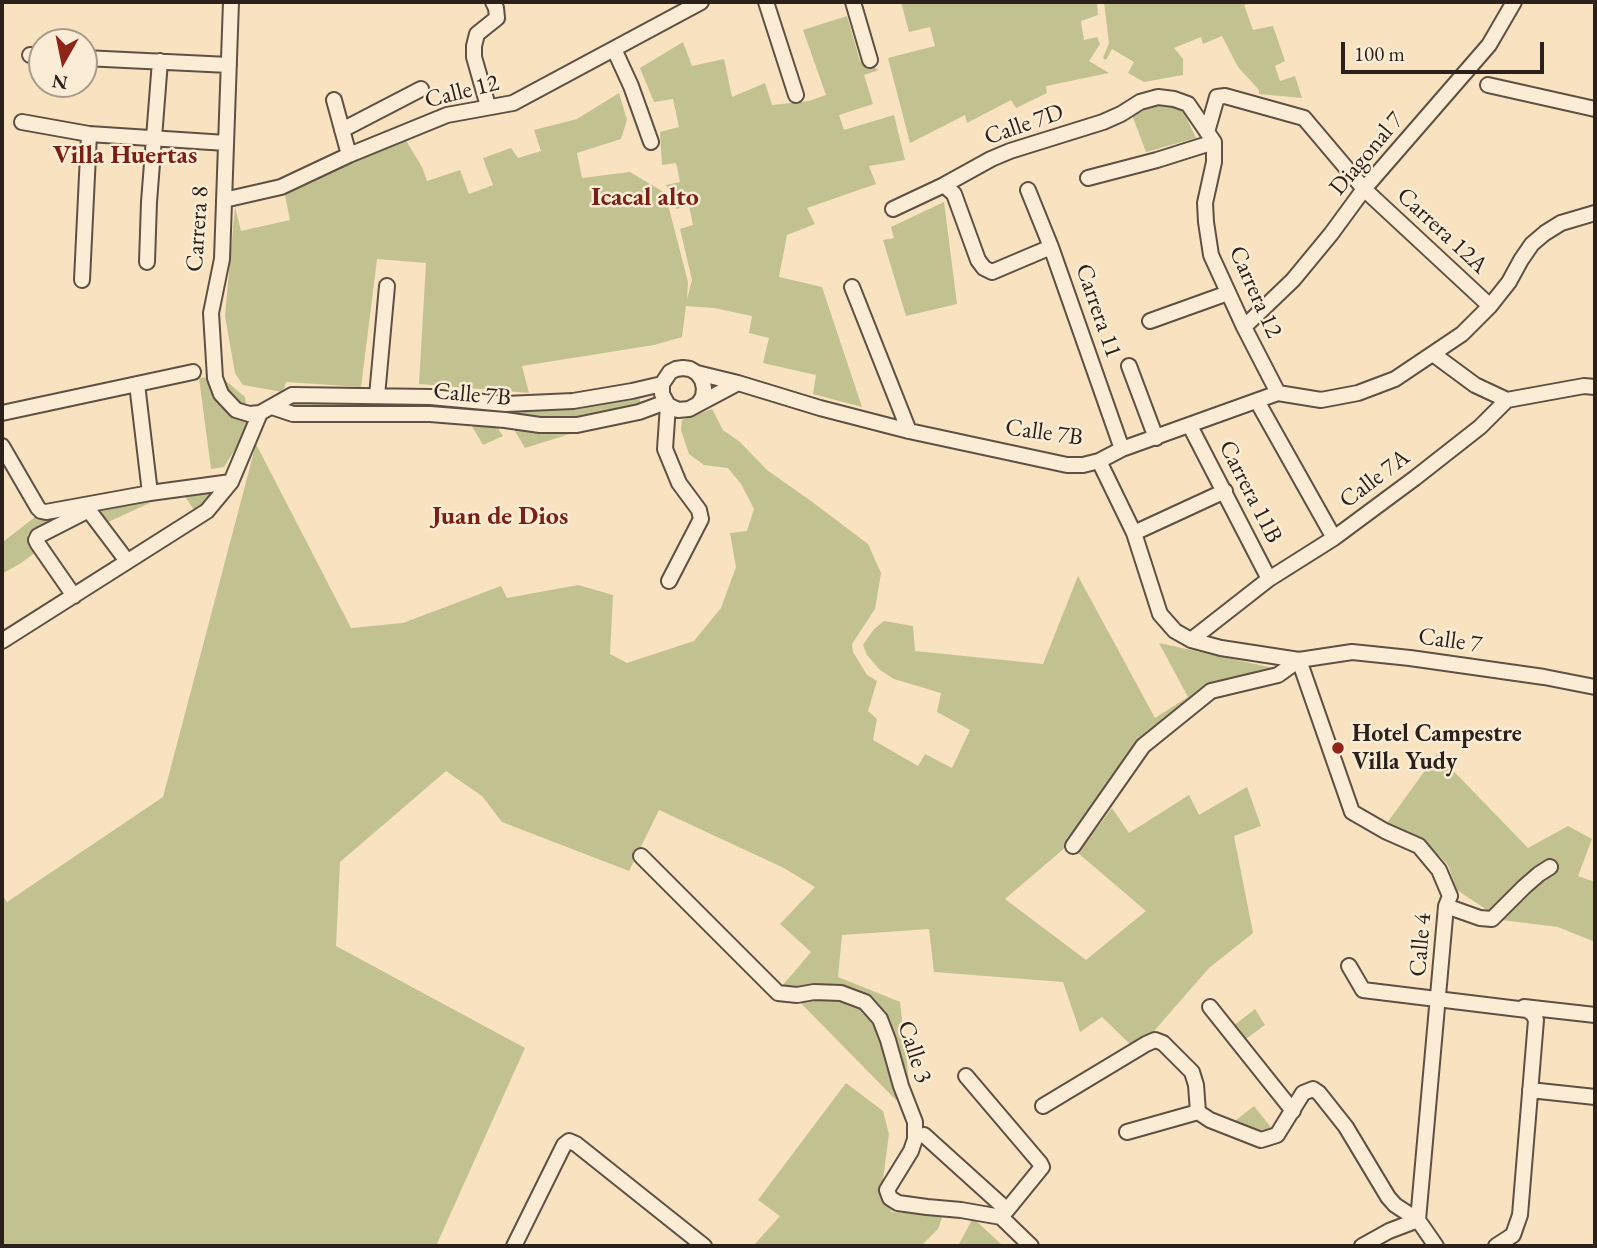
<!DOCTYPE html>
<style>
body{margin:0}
#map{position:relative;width:1597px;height:1248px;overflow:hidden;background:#f9e2bf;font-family:"EB Garamond",serif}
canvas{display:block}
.frame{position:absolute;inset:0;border:4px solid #2b201a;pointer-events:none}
.north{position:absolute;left:28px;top:28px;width:70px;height:70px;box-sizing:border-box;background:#fbecd5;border:2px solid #a89a8a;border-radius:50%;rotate:189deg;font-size:19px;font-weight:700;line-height:28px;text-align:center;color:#2b201a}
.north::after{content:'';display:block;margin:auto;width:24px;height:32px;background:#8f2418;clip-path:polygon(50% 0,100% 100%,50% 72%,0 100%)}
.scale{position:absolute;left:1341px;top:42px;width:203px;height:32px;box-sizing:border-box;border:4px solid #2b201a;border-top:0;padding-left:9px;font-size:21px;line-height:24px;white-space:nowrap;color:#2b201a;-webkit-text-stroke:5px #fbecd5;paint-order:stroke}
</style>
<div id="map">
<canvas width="1597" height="1248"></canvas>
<div class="frame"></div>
<div class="north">N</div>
<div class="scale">100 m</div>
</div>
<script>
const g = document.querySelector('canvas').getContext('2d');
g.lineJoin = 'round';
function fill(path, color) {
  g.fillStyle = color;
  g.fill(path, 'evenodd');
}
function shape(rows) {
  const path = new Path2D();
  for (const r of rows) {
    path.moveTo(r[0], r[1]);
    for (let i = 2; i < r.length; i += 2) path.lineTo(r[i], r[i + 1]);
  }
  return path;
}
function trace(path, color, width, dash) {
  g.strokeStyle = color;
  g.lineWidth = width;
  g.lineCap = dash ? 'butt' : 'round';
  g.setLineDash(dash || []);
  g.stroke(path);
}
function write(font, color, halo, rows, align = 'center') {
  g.font = font + ' "EB Garamond",serif';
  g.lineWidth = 5;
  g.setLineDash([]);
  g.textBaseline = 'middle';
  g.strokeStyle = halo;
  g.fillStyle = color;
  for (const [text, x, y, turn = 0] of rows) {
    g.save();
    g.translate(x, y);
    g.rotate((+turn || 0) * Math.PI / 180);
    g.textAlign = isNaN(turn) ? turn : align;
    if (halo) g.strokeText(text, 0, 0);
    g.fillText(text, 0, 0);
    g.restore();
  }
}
fill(shape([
 [901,2,1097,2,1098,15,1081,21,1084,40,1097,37,1100,44,1089,61,1109,73,1046,86,1047,93,1016,108,1011,100,967,123,965,115,910,143,888,58,935,46,930,27,909,32],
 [1104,2,1258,2,1244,5,1253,30,1273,26,1285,61,1275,66,1280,81,1295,76,1302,98,1259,94,1259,90,1238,67,1222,36,1203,44,1201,37,1174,48,1183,59,1183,75,1144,82,1128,73,1134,62,1112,49,1106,60,1103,58,1109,43],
 [847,16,860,61,879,70,864,75,873,104,839,115,844,130,894,115,905,160,869,166,876,184,807,208,815,224,787,235,779,277,822,287,862,407,813,394,816,375,763,363,769,338,749,333,752,316,714,308,686,306,682,337,654,345,522,366,529,393,419,384,426,263,377,259,361,387,286,382,283,392,243,385,235,373,225,316,235,207,241,231,290,220,285,195,404,137,422,167,427,181,460,170,469,194,493,185,483,158,511,148,518,158,541,151,534,130,577,119,619,93,627,120,621,139,577,153,582,178,630,172,665,193,688,282,687,299,692,280,680,229,693,225,689,206,676,209,666,185,680,182,676,163,662,165,660,132,679,127,673,99,654,102,640,68,683,42,692,66,724,59,732,97,765,83,772,105,809,101,826,95,803,30],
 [1165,103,1177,108,1184,113,1196,138,1146,152,1132,115],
 [944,202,957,304,906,316,883,240,894,238,891,227],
 [220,376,245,397,248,420,244,435,224,467,211,469,199,378],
 [293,398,573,406,640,399,641,409,574,419,549,420,293,411],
 [712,409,723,430,740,442,767,470,811,501,868,544,881,573,875,609,852,644,853,652,867,675,877,681,868,711,877,719,873,740,918,766,925,754,952,768,970,730,937,712,941,693,894,679,880,670,867,655,863,645,874,629,884,621,913,626,915,651,1043,664,1078,576,1155,718,1188,697,1159,643,1278,669,1207,686,1140,745,1067,846,1005,899,1086,960,1146,911,1078,853,1112,808,1129,833,1189,795,1199,815,1247,787,1261,826,1234,836,1253,933,1209,968,1148,1038,1134,1048,1102,1017,1080,1032,1063,982,934,972,929,929,842,935,838,977,900,1002,910,1091,896,1100,783,985,811,952,780,924,815,887,784,868,659,810,629,871,502,822,482,796,446,771,340,862,336,946,525,1048,436,1246,2,1246,2,894,7,902,163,797,256,444,351,628,403,623,501,586,507,598,578,585,613,595,610,654,627,663,694,641,721,608,736,567,730,533,747,531,754,509,741,484,728,468,704,465,689,454,681,430,682,420],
 [470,423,497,427,503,436,483,445],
 [512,426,573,433,525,448],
 [219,481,204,505,196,513,180,489,106,523,83,507,27,535,36,552,21,563,2,574,2,545,4,541,44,510],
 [1437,754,1528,848,1568,826,1592,839,1578,876,1595,882,1595,942,1558,927,1502,920,1457,890,1448,865,1424,840,1387,823],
 [1255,1009,1265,1025,1239,1044,1228,1030],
 [846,1083,883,1111,889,1134,881,1194,892,1212,943,1215,938,1229,921,1246,753,1246,780,1216,758,1200],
 [1254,1106,1277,1135,1261,1140,1227,1127],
 [973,1218,1001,1244,999,1246,958,1246]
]), '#c1c290');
const minor = shape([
 [231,2,222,259,211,313,215,378,221,394,236,410,249,414,260,413,292,395,430,397,506,404,573,401,632,391,662,384],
 [766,2,796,95],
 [853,2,870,60],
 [614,49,631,86,651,142],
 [30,55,42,56],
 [84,58,229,65],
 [1488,85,1595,109],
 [334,100,349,155],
 [488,106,474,57,474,46,477,34,497,18,496,8,493,2],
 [22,122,89,134,226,143],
 [342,130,421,89],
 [1207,132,1217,97,1225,96,1304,118,1364,189,1490,306],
 [1088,178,1157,160,1214,142],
 [944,185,954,194,978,260,984,268,992,272,1051,247],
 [1028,190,1051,247,1122,449],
 [224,200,281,187,349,155,447,115,513,103,701,2],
 [893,209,944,185,991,159,1010,151,1103,122,1121,114,1140,102,1158,97,1174,99,1188,104,1214,142,1214,162,1205,203,1206,222,1211,255,1244,327,1278,393],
 [147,262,149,202,160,61],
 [82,280,89,134],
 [852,287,909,431],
 [1150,321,1228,293],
 [1244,327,1293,280,1331,234,1364,189,1489,45,1514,2],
 [1433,354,1475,385,1507,400],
 [1129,366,1156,438],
 [697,373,738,383,820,408,909,431,1067,465,1083,465,1099,461,1122,449,1278,393,1321,400,1358,393,1395,379,1462,334,1490,306,1509,282,1521,260,1532,244,1545,233,1561,223,1595,213],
 [137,384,150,493],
 [377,396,387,286],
 [1257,401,1334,538],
 [698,404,703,397,704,388,702,380,697,373,690,369,683,368,676,369,670,372,662,384,662,394,668,405,678,410,689,409,738,383],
 [668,405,665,449,679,483,699,510,701,519,669,581],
 [272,407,293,414,430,414,505,420,540,425,577,425,639,412,666,402],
 [2,413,193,372],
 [1190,426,1269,579],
 [2,446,38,508,41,511,46,512,150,493,231,482],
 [1099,461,1134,533,1160,614,1175,631,1191,640,1221,648,1299,660,1352,652,1410,658,1544,677,1595,687],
 [1134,533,1225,491],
 [74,596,38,544,36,540,38,536,85,512,90,512,127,561],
 [1191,640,1269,579,1334,538,1415,478,1480,427,1507,400,1584,386,1595,387],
 [2,641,207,511,231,482,260,413],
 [1299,660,1352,812,1385,831,1419,846,1439,870,1450,896,1446,906,1418,1220,1436,1246],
 [1073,846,1143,746,1211,691,1278,675,1299,660],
 [641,856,778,993,797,995,814,992,841,993,865,1002,880,1019,888,1040,901,1086,915,1122,915,1139,911,1151,887,1190,890,1198,898,1203,927,1207,961,1210,1001,1217,1031,1246],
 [1446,906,1480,918,1492,919,1524,887,1539,874,1550,867],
 [1349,966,1363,990,1527,1010,1533,1014,1536,1020,1520,1215,1513,1235,1496,1246],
 [1210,1007,1293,1111],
 [1524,1007,1595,1015],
 [966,1076,1040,1163,1042,1167,1007,1210],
 [1530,1090,1595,1097],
 [1043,1106,1146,1044,1155,1040,1163,1043,1192,1072,1196,1085,1198,1112],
 [1127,1132,1198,1112,1210,1120,1261,1140,1277,1135,1303,1093,1313,1089,1319,1093,1346,1127,1388,1197,1395,1205,1418,1220],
 [924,1135,1007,1210,1002,1216],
 [514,1246,564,1145,569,1141,576,1144,704,1246],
 [1362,1246,1389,1231,1418,1220]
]);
trace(minor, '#5e5043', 18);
trace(minor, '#fbecd5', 14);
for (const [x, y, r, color] of [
 [1338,748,7,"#8f2418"]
]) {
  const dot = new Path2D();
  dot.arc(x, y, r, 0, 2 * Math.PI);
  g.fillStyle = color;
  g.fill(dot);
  trace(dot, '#fbecd5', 2.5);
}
write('24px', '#2b201a', '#fbecd5', [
 ["Calle 12",462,92,-14],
 ["Calle 7D",1024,125,-19],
 ["Diagonal 7",1367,154,-50],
 ["Carrera 8",198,229,-86],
 ["Carrera 12A",1442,231,43],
 ["Carrera 12",1255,292,66],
 ["Carrera 11",1098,311,71],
 ["Calle 7B",472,395,5],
 ["Calle 7B",1044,433,8],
 ["Calle 7A",1375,479,-37],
 ["Carrera 11B",1250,492,63],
 ["Calle 7",1450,641,8],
 ["Calle 4",1421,945,-85],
 ["Calle 3",914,1052,72]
]);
write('bold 24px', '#2b201a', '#fbecd5', [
 ["Hotel Campestre",1352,734],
 ["Villa Yudy",1352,762]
], 'left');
write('bold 26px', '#7a1f14', '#fbecd5', [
 ["Villa Huertas",125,156],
 ["Icacal alto",645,198],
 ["Juan de Dios",500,517]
]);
</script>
